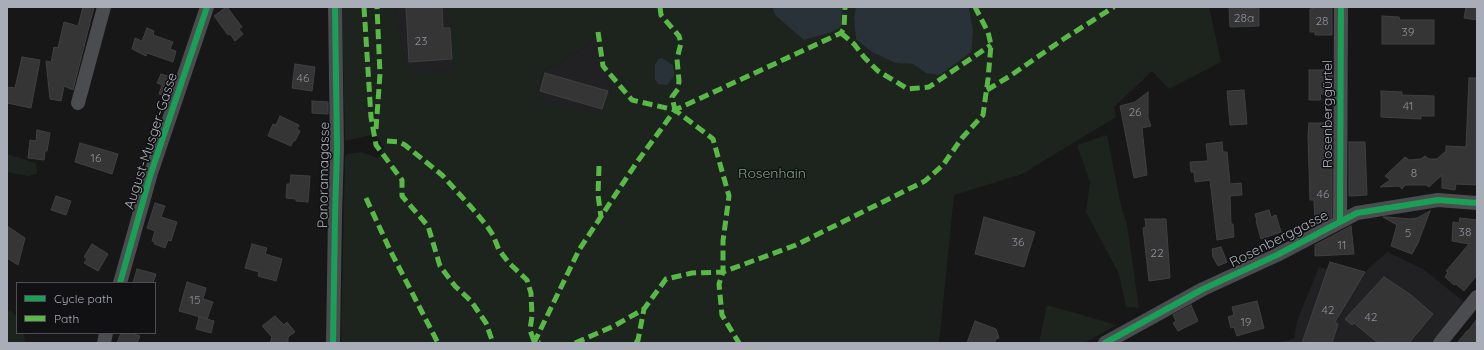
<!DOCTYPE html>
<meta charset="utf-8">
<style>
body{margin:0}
#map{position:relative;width:1484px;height:350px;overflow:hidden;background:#171717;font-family:Quicksand,sans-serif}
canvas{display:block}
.frame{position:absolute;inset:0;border:8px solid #a8adb8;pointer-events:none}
.legend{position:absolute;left:16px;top:282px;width:140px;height:52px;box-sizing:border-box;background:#111113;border:1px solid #4d4f55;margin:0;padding:5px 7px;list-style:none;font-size:12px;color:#a8adb8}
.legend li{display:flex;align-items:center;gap:8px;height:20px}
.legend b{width:20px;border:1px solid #4d4f55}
</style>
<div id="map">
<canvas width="1484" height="350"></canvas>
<div class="frame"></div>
<ul class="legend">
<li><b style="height:5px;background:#1a9f57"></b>Cycle path</li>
<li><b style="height:5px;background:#58b947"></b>Path</li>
</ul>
</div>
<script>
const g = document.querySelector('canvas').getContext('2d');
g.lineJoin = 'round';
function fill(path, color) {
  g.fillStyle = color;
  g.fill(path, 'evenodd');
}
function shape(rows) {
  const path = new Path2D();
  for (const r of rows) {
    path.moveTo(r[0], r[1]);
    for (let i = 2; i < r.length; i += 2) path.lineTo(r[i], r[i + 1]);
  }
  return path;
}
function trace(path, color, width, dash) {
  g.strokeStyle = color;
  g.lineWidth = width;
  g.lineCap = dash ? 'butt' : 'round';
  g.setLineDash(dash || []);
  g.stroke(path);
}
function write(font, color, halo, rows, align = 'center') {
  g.font = font + ' Quicksand,sans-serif';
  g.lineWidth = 3;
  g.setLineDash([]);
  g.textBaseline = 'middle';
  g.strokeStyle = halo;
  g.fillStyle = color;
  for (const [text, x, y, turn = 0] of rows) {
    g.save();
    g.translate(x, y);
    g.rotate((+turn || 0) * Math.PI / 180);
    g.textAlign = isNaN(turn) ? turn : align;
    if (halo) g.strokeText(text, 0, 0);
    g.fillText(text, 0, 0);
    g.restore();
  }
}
fill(shape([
 [395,7,483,7,453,71,406,70],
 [593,38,596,38,611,89,601,117,535,97,544,70,561,62,580,50],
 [1387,252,1423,269,1464,302,1431,343,1277,343,1294,339,1297,321,1319,267,1362,278,1365,272]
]), '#212123');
fill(shape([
 [342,7,395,7,406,69,453,71,454,54,451,28,446,7,772,7,775,15,787,25,841,27,842,7,856,7,854,17,896,63,913,64,926,73,973,31,969,7,1209,7,1221,62,1169,89,1152,71,1114,107,1116,117,1022,174,954,195,939,343,341,343,345,156,347,154,362,152,378,158,384,147,375,134,345,141],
 [593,38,596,38,611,89,601,116,535,97,544,70,561,62,580,50],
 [1107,135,1121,206,1127,224,1139,308,1126,307,1119,274,1086,212,1090,182,1077,145],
 [7,154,36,163,37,174,28,176,7,172],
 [1047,305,1117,325,1084,343,1039,343],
 [10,310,17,317,17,333,24,333,25,343,7,343,7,314]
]), '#1d241e');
fill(shape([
 [772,7,842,7,841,27,832,32,804,40,775,15],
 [856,7,969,7,973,31,971,52,940,75,926,73,913,64,896,63,872,52,856,39,854,17],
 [662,58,673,65,674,71,674,76,667,85,658,84,655,79,655,65,658,59]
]), '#2a3239');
const building = shape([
 [83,7,94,7,73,90,64,86,61,101,50,99,46,61,51,62,54,47,58,48,64,22,78,26,83,7],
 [226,7,227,7,242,27,239,29,243,34,235,41,230,34,228,35,214,16,226,7],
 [406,7,442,7,443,28,450,28,452,59,409,62,406,7],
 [1229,7,1239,7,1239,9,1259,8,1259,26,1230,27,1229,7],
 [1315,7,1332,7,1332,35,1315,35,1315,32,1310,32,1310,9,1315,8,1315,7],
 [1466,7,1477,7,1477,20,1464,18,1466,7],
 [1382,16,1399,17,1400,20,1434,20,1434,44,1382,44,1382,16],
 [147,28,154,31,153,35,173,42,170,49,176,51,173,62,147,53,146,56,132,49,135,38,142,41,147,28],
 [22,57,40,60,31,108,7,103,7,87,15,88,22,57],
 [295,64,315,67,312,91,292,88,295,64],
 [1309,70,1332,70,1332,94,1320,94,1321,100,1309,100,1309,70],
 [545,73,608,91,602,109,540,91,545,73],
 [161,74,174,78,167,97,159,94,162,85,157,83,161,74],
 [1469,78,1477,78,1477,185,1456,184,1455,190,1442,188,1442,175,1429,187,1426,185,1405,185,1402,189,1399,186,1380,187,1390,180,1385,176,1405,157,1409,160,1421,159,1425,156,1429,159,1437,159,1446,151,1446,146,1466,147,1469,78],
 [1244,90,1247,124,1230,125,1227,91,1244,90],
 [1381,91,1402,92,1402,95,1434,96,1434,116,1421,116,1421,119,1381,117,1381,91],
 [1148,92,1148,118,1151,126,1142,128,1147,175,1134,178,1120,106,1135,102,1148,92],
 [312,101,328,102,328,114,312,113,312,101],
 [280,116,299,125,297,129,300,131,295,141,293,141,291,146,268,136,273,124,276,125,280,116],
 [1309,123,1332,123,1332,217,1317,225,1315,223,1314,200,1310,200,1308,136,1309,123],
 [37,130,50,133,47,151,45,151,44,160,28,158,30,140,36,141,37,130],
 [1222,142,1223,152,1227,152,1230,184,1241,183,1242,195,1230,196,1231,224,1233,224,1234,237,1217,240,1210,180,1195,182,1194,172,1191,172,1190,162,1208,161,1206,144,1222,142],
 [1349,142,1365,142,1367,195,1349,196,1349,142],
 [80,143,118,154,112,174,75,162,80,143],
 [291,175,310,176,308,202,296,201,296,199,286,198,287,184,290,184,291,175],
 [56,196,71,201,66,215,51,210,56,196],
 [155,203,165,206,161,217,177,222,171,241,168,240,165,248,154,244,155,242,152,241,155,231,147,228,155,203],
 [1269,210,1271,217,1276,215,1281,232,1261,239,1256,221,1257,221,1255,214,1269,210],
 [1430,211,1418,243,1412,254,1391,246,1397,225,1383,217,1388,217,1410,219,1417,218,1430,211],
 [984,217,1035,232,1024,267,975,254,984,217],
 [1460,218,1477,220,1477,275,1464,291,1456,284,1454,285,1445,277,1448,272,1446,271,1469,244,1452,241,1453,222,1459,223,1460,218],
 [1145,219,1166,219,1170,278,1149,281,1143,228,1146,227,1145,219],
 [7,226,25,238,18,265,7,258,7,226],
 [1351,226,1354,254,1315,256,1315,245,1330,237,1333,237,1332,236,1351,226],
 [92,244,108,254,98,271,84,263,87,259,84,257,92,244],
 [252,244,267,248,265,254,282,259,276,281,258,276,259,272,245,268,252,244],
 [1221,247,1227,262,1218,266,1213,257,1212,249,1221,247],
 [1330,262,1365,272,1335,322,1338,324,1332,343,1302,343,1330,262],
 [137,269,156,274,153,283,133,283,137,269],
 [1384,277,1411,295,1433,314,1409,343,1378,343,1354,323,1352,325,1345,319,1384,277],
 [187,282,206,288,203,299,213,302,207,319,179,311,187,282],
 [1257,301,1264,328,1237,336,1234,327,1231,328,1228,317,1234,315,1232,307,1257,301],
 [1191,305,1198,321,1178,331,1173,323,1176,321,1173,315,1191,305],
 [275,316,284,325,287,322,295,332,288,337,288,343,270,343,272,337,262,326,275,316],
 [199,317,214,321,211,333,196,329,199,317],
 [1477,319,1477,343,1457,343,1467,331,1468,331,1477,319],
 [975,321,996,329,999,338,996,339,994,343,967,343,975,321],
 [121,333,131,333,140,336,137,343,117,343,121,333]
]);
fill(building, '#353536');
trace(building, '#3f4043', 1);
trace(shape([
 [78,103,104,7],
 [1340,221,1341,7],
 [120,283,151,173,207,7],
 [104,343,106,333],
 [333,343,335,216,337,149,335,7],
 [1105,343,1203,289,1277,255,1357,213,1438,200,1477,203],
 [1440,343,1477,297]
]), '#4b4c50', 14);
trace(shape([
 [364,7,371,117,376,145,402,180,402,196,428,226,440,266,455,286,471,301,486,323,493,343],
 [660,7,661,15,679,36,681,43,677,59,679,81,678,89,672,97,675,110],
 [598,32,603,66,632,100,675,110,713,139,729,196,723,241,723,272,719,284,722,315,739,343],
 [841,33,854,44,864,57,878,71,908,89,929,87,991,45],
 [987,90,1010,76,1062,40,1114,7],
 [376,129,380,74,377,7],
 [387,141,399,142,405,145,442,175,472,208,487,226,493,235,499,250,509,263,527,280,531,293,532,316,530,330,534,341,540,343],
 [599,166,598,195,601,217],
 [366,198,390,250,438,343],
 [534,343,579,250,637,162,675,110,841,33,844,28,845,7],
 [575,343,614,326,644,309,666,279,692,273,723,272,796,245,925,181,943,165,962,138,983,115,988,79,991,45,988,32,975,7],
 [636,343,638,340,644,309]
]), '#58b947', 5, [10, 5]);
trace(shape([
 [1340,221,1341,7],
 [120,283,151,173,207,7],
 [333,343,335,216,337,149,335,7],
 [1105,343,1203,289,1277,255,1357,213,1438,200,1477,203]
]), '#1a9f57', 6);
write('12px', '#8b8f98', null, [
 ["28a",1244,18],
 ["28",1322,21],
 ["39",1408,32],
 ["23",421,41],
 ["46",303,78],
 ["41",1408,106],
 ["26",1135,112],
 ["16",96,158],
 ["8",1414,173],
 ["46",1323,194],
 ["38",1465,232],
 ["5",1408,233],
 ["36",1018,242],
 ["11",1342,245],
 ["22",1157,253],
 ["15",195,300],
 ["42",1328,310],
 ["42",1371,317],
 ["19",1246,322]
]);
write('14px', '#a8adb8', '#111113', [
 ["Rosenberggürtel",1328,114,-90],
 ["August-Musger-Gasse",151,141,-72],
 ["Panoramagasse",324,175,-89],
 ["Rosenberggasse",1279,239,-27]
]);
write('14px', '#7fa381', '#111113', [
 ["Rosenhain",772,174]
]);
</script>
